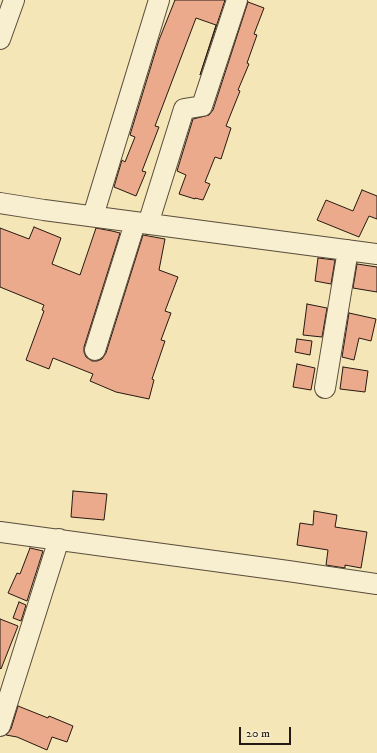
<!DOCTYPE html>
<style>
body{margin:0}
#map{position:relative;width:377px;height:753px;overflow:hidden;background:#f4e6b6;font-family:"IM FELL DW Pica",serif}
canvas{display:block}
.scale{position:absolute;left:239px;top:727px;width:52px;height:18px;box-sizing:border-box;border:2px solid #251913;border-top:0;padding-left:5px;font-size:12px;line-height:14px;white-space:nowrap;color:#251913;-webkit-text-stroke:3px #f8efd0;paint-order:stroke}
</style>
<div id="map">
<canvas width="377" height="753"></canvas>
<div class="scale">20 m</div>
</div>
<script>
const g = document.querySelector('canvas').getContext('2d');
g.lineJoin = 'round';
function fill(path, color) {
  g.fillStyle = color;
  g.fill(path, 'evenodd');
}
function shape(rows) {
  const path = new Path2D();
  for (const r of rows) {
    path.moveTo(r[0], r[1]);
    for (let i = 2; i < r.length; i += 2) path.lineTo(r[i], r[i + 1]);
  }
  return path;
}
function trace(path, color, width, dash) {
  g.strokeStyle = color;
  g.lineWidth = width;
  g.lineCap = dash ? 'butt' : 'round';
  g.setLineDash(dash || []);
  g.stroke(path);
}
const building = shape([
 [175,0,225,0,200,75,216,25,196,18,155,126,159,127,142,171,146,172,136,196,114,187,122,160,125,162,135,137,130,135,159,40,175,0],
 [248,2,264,8,254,34,257,35,247,63,249,64,238,90,240,91,226,126,231,128,221,159,215,157,205,182,210,184,203,200,195,198,195,199,179,194,186,175,177,171,193,119,209,115,213,110,248,2],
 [362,190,377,196,377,219,369,216,359,237,317,220,326,200,353,211,362,190],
 [34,227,61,238,52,264,80,275,96,228,112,231,120,233,84,347,84,352,86,357,92,361,97,361,102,359,106,353,143,235,165,239,159,270,178,277,165,311,171,313,161,340,165,341,152,379,154,380,149,399,116,392,90,381,93,374,53,358,49,369,26,360,44,311,42,310,44,305,0,287,0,228,29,239,34,227],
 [318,258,335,260,331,284,315,281,318,258],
 [357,264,377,267,377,292,353,288,357,264],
 [307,304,327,308,322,337,303,335,307,304],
 [349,313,376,319,371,341,359,338,354,360,342,357,349,313],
 [297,339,312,341,310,355,295,352,297,339],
 [297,364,315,368,311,390,293,387,297,364],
 [343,367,368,371,365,392,340,389,343,367],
 [73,491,107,494,104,520,71,517,73,491],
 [314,511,337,515,335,527,367,532,361,568,345,565,345,568,326,565,328,550,297,545,300,523,313,525,314,511],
 [30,548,43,551,27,601,8,593,17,573,20,574,30,548],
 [19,602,26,605,21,621,13,618,19,602],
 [0,619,18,626,1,669,0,668,0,619],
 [18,706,48,718,49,716,73,726,67,742,52,737,47,750,17,737,6,735,11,729,18,706]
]);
fill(building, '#ebaa8b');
trace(building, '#251913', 1);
const minor = shape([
 [0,39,14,0],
 [0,203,44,210,377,254],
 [93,216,159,0],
 [148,224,184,109,202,106,237,0],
 [95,350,135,223],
 [325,388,348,250],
 [0,532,288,571,377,584],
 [0,726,59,539]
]);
trace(minor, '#594c3c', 22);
trace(minor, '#f8efd0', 20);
</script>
